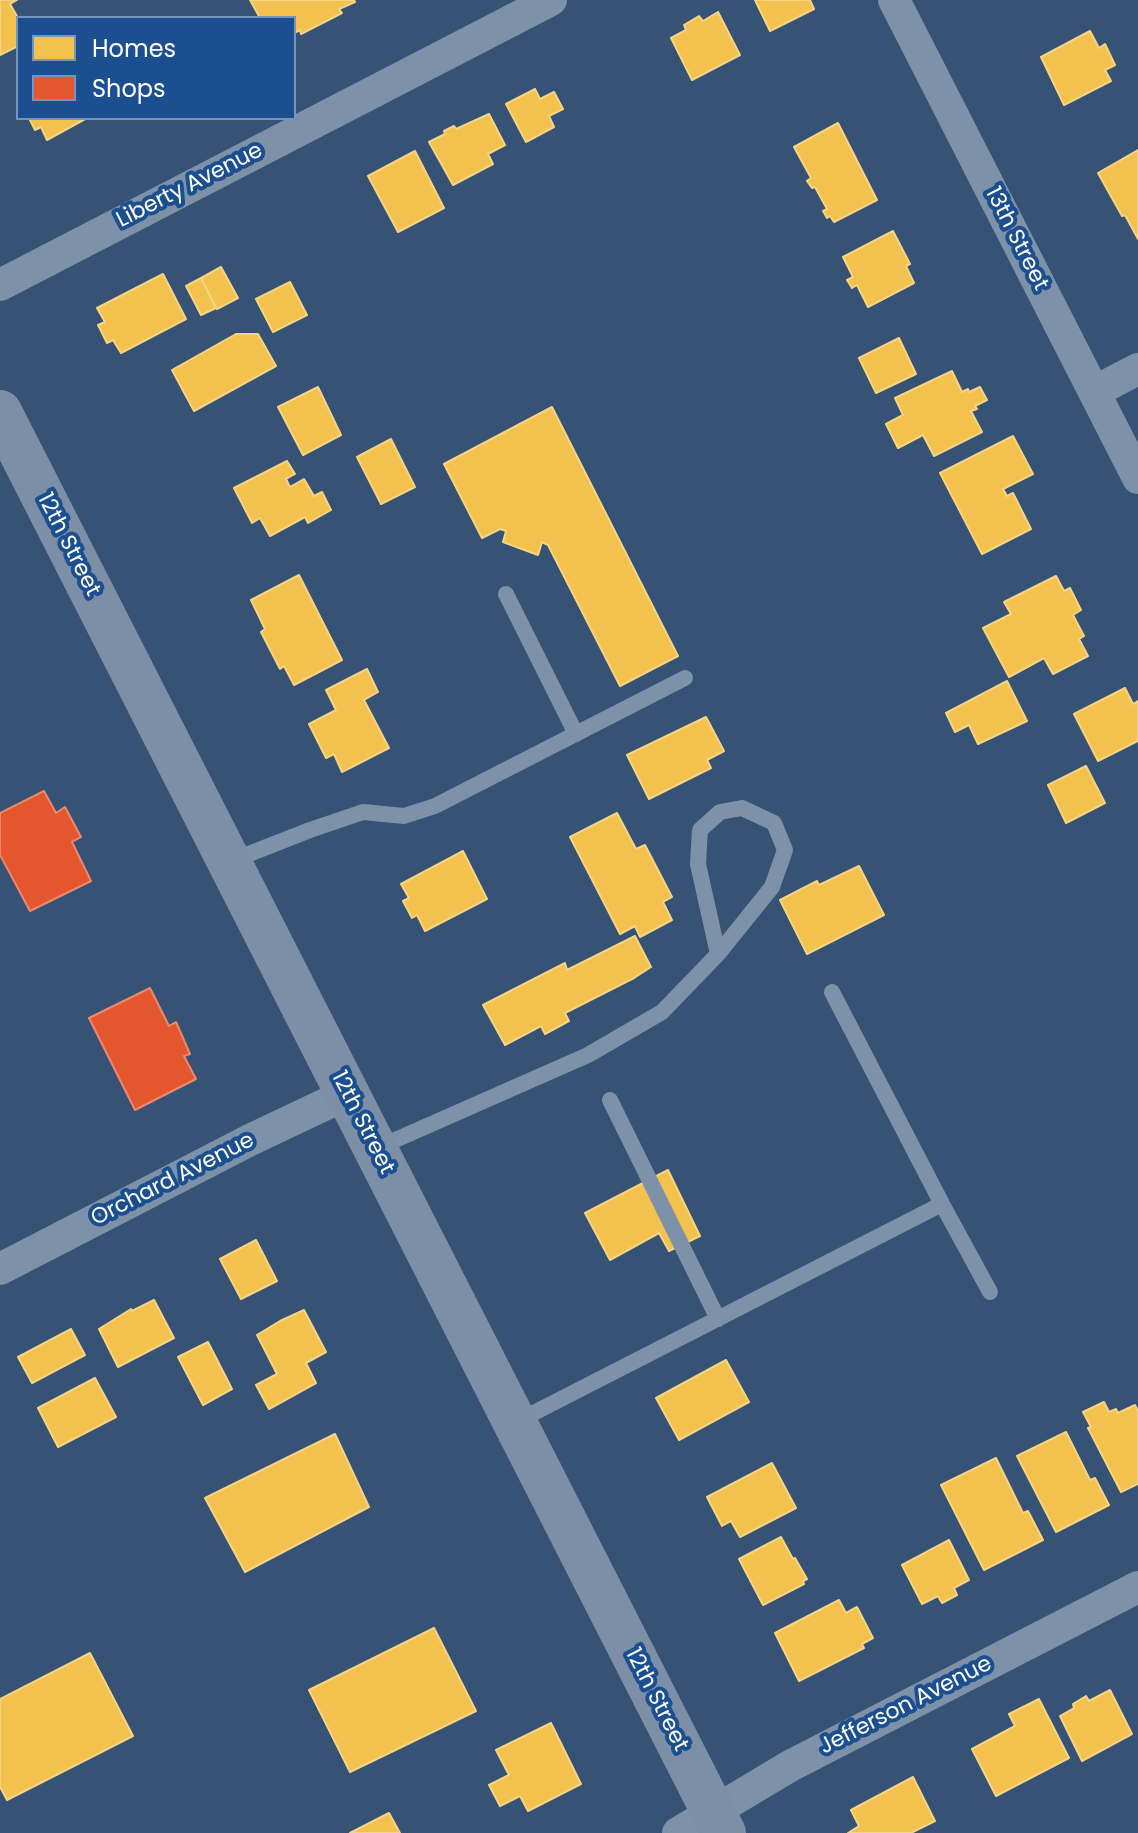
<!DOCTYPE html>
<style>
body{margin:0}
#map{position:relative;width:1138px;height:1833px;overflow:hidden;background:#365274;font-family:Poppins,sans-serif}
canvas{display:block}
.legend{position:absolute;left:16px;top:16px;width:280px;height:104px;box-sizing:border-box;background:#1b4f8f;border:2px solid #7695bc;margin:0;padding:10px 14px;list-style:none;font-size:24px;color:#fff}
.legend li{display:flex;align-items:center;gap:16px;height:40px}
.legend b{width:40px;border:2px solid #7695bc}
</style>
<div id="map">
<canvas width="1138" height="1833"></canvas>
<ul class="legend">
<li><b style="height:22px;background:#f2c14e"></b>Homes</li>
<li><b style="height:22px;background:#e4572e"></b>Shops</li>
</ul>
</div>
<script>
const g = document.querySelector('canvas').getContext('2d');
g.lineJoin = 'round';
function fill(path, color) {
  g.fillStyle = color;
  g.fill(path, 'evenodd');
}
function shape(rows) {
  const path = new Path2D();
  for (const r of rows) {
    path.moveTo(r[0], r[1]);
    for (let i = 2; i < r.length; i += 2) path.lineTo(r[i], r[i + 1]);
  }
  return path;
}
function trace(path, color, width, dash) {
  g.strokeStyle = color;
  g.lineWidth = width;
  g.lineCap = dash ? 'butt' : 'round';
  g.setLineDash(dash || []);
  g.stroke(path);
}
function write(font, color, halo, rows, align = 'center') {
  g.font = font + ' Poppins,sans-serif';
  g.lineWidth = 8;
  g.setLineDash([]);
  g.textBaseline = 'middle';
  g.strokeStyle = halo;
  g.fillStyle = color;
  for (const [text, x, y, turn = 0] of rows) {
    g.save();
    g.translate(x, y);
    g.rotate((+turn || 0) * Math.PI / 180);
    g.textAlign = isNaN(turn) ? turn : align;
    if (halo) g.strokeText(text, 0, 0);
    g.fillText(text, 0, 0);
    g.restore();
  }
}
const homes = shape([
 [0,0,17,0,10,4,18,18,18,46,0,55,0,0],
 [250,0,354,0,355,2,339,9,342,13,301,34,300,30,294,33,294,18,260,18,250,0],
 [755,0,810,0,814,9,770,31,755,0],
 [718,12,740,55,692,80,671,38,686,30,684,25,699,16,703,21,718,12],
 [1090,31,1099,48,1105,44,1115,65,1105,70,1111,81,1064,105,1041,57,1090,31],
 [535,89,540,99,554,92,563,109,549,116,554,127,526,142,506,104,535,89],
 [489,114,505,145,488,154,493,164,453,185,429,142,445,134,444,131,454,126,456,129,489,114],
 [29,118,87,118,47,140,41,127,35,130,29,118],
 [838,123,877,200,834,222,830,216,827,218,823,211,827,209,815,187,812,188,807,181,811,178,794,147,838,123],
 [1138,150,1138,239,1125,215,1122,216,1098,173,1138,150],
 [415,151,444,208,398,232,368,176,415,151],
 [893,231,910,264,906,266,914,283,868,307,857,285,852,288,847,280,853,277,843,257,893,231],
 [221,267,238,298,217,309,201,278,221,267],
 [163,274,186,319,121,353,113,340,107,343,98,325,105,322,97,308,163,274],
 [201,278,216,308,201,315,186,286,201,278],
 [290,282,307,315,273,332,256,299,290,282],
 [236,334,258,334,276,366,194,411,172,370,236,334],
 [899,338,916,374,876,393,859,358,899,338],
 [952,371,962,392,968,389,969,392,980,387,987,400,975,406,977,409,971,411,982,432,934,456,923,435,898,448,886,424,903,415,895,398,952,371],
 [318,387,341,435,303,455,278,407,318,387],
 [552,407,678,656,620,686,548,545,542,542,538,555,503,542,506,531,500,529,482,538,444,464,552,407],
 [1013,436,1033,474,1003,489,1007,496,1013,493,1031,529,982,554,940,473,1013,436],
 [391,439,415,487,381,504,357,457,391,439],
 [287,461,295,474,286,479,290,487,304,479,314,496,322,492,331,510,308,523,305,517,270,536,260,518,252,523,234,488,287,461],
 [299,575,342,660,294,685,284,666,280,669,261,632,265,629,251,600,299,575],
 [1056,576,1064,591,1070,588,1081,610,1073,615,1084,636,1079,639,1088,656,1053,674,1044,658,1009,677,983,628,1011,614,1004,602,1056,576],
 [367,669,378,692,364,700,389,748,342,772,334,754,326,758,309,724,336,710,326,690,367,669],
 [1007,681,1027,721,978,744,969,725,955,732,946,713,1007,681],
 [1125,688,1133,704,1138,701,1138,741,1098,761,1074,714,1125,688],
 [706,717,724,751,707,760,711,768,649,799,627,755,706,717],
 [1086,766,1105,803,1066,823,1048,785,1086,766],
 [617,813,636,849,645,845,672,897,663,902,672,920,640,937,635,926,620,934,570,837,617,813],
 [463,851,487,899,425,931,417,915,412,918,403,901,409,898,401,884,463,851],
 [859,866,884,915,807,954,780,900,817,881,819,885,859,866],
 [635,936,651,967,634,978,565,1013,569,1021,545,1034,541,1026,505,1045,483,1005,565,963,567,970,635,936],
 [668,1170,700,1236,669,1251,659,1233,610,1260,585,1213,668,1170],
 [256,1240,277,1281,241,1299,220,1259,256,1240],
 [154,1300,174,1338,118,1367,99,1329,131,1309,132,1311,154,1300],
 [304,1310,326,1352,306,1363,316,1383,269,1409,256,1385,277,1374,257,1335,280,1321,304,1310],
 [71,1329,85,1355,32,1383,18,1357,71,1329],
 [208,1342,232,1389,203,1405,178,1357,208,1342],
 [726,1360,749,1402,679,1440,656,1398,726,1360],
 [95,1378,116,1417,58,1447,38,1408,95,1378],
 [1104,1402,1109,1412,1116,1409,1118,1413,1135,1405,1138,1411,1138,1484,1121,1492,1088,1428,1091,1427,1083,1412,1104,1402],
 [1066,1432,1090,1480,1095,1478,1109,1505,1056,1532,1017,1456,1066,1432],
 [335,1434,369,1507,245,1572,205,1498,335,1434],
 [996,1458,1023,1513,1028,1511,1043,1540,984,1570,941,1485,996,1458],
 [772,1463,796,1508,740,1537,731,1521,722,1526,707,1497,772,1463],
 [781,1537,793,1559,795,1558,807,1579,803,1581,804,1584,763,1605,739,1559,781,1537],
 [949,1540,969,1580,954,1588,957,1595,942,1603,938,1596,922,1604,902,1565,949,1540],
 [839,1600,846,1613,857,1607,873,1638,862,1644,864,1648,799,1681,775,1633,839,1600],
 [434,1628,476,1711,350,1772,309,1690,434,1628],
 [90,1653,133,1736,7,1800,0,1787,0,1699,90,1653],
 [1110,1690,1132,1734,1082,1761,1060,1716,1074,1708,1073,1704,1086,1696,1089,1701,1110,1690],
 [1039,1699,1069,1758,996,1796,972,1749,1015,1726,1009,1714,1039,1699],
 [551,1723,581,1784,528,1811,520,1796,500,1806,489,1785,509,1775,496,1750,551,1723],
 [913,1777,935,1821,911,1833,848,1833,859,1826,851,1810,913,1777],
 [389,1813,400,1833,350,1833,389,1813]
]);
fill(homes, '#f2c14e');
trace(homes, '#f6d483', 2);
const shops = shape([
 [44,791,56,813,65,807,81,837,72,842,91,881,30,911,0,855,0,813,44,791],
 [150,988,169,1026,176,1022,190,1054,184,1056,196,1079,135,1110,89,1018,150,988]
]);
fill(shops, '#e4572e');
trace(shops, '#ec896d', 2);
trace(shape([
 [506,594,576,734],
 [231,861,310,830,363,812,404,816,435,806,685,678],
 [832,992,942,1204],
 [610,1100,718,1319],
 [377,1148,588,1055,662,1012,718,954,772,887,785,850,774,823,742,808,720,812,700,830,698,864,718,954],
 [516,1422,942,1204,990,1292]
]), '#7d92a8', 16);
trace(shape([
 [894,0,1138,478],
 [0,285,551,0],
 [1094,392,1138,369],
 [0,1269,250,1140,347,1094],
 [678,1833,790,1766,1138,1587]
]), '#7d92a8', 32);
trace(shape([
 [0,412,724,1833]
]), '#7d8ea7', 44);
write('22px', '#fff', '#1b4f8f', [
 ["Liberty Avenue",190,186,-27],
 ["13th Street",1016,239,63],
 ["12th Street",68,545,63],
 ["12th Street",362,1123,63],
 ["Orchard Avenue",173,1180,-27],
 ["12th Street",656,1700,63],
 ["Jefferson Avenue",906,1706,-27]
]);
</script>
